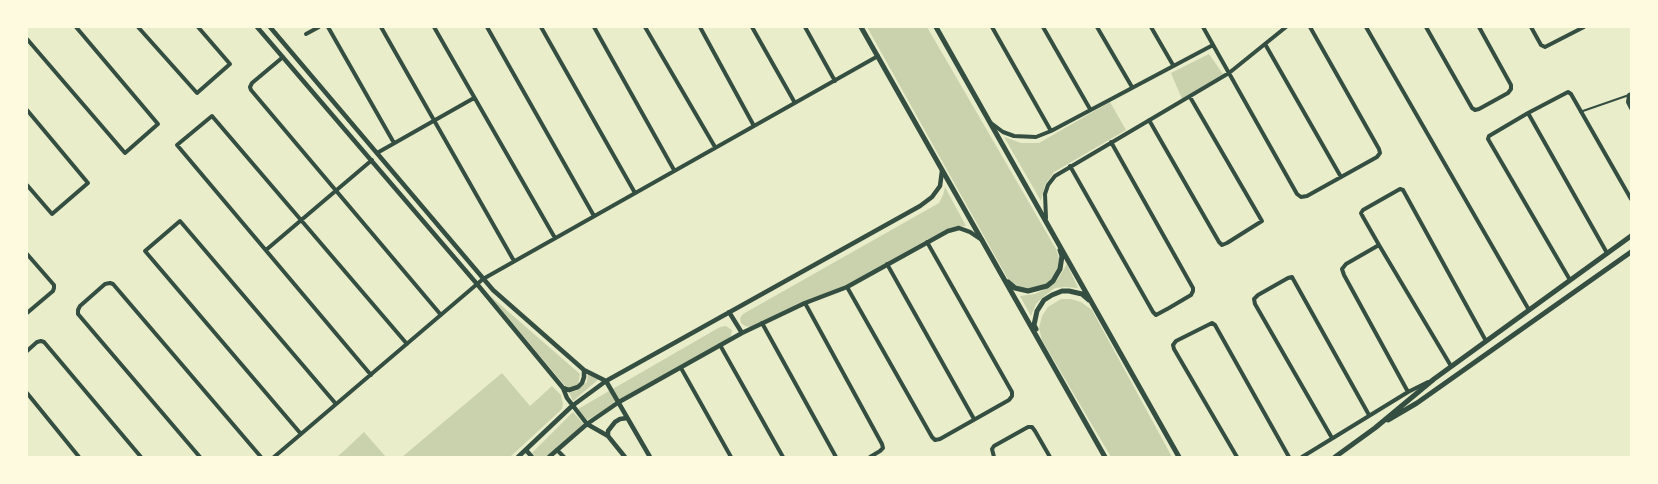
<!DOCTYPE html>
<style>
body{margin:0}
#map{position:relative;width:1658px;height:484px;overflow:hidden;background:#e9edc9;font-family:"Open Sans",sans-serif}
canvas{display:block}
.frame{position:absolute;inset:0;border:28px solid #fefae0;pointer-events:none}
</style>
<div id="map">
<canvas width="1658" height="484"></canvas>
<div class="frame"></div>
</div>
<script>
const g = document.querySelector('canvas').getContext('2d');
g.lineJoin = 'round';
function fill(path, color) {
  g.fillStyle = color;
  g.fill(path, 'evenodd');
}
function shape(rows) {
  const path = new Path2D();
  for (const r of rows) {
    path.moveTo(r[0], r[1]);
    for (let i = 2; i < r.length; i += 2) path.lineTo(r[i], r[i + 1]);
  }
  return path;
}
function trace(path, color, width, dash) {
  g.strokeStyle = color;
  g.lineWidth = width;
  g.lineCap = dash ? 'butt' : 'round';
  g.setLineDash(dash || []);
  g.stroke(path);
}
fill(shape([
 [867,27,927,27,1056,249,1059,258,1058,272,1046,284,1031,290,1018,287,1008,279],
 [1209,54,1223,74,1182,99,1171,73],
 [1110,102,1126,130,1054,172,1045,185,1041,201,1004,137,1021,143,1039,143],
 [945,187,966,226,953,227,926,240,849,285,751,327,745,326,741,323,740,318,743,314,939,203,943,195],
 [1067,264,1078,288,1065,287,1055,288,1043,297,1036,304,1031,316,1020,296,1035,294,1050,287,1058,279],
 [488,294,580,374,578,385,572,388,566,387],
 [1061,299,1071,299,1081,302,1092,310,1172,457,1111,457,1042,340,1039,328,1042,316,1048,307],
 [726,326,732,330,731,336,727,341,587,420,578,409,720,327],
 [502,373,530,406,552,386,561,395,563,404,562,409,510,457,402,457],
 [588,374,599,379,573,401,569,392,576,391,587,382],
 [573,412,585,426,548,457,536,457,532,453],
 [364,432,386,457,337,457,346,449]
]), '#cad2ad');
trace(shape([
 [1580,112,1629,95]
]), '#344e41', 2);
trace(shape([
 [138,27,197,93,230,64,198,27],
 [328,27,394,143],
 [381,27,514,261],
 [434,27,555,238],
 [487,27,594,216],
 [541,27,635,193],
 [594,27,674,170],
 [645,27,715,147],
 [700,27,754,126],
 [752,27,795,103],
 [805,27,835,81],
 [992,27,1051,131],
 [1043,27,1090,109],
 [1097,27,1132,87],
 [1151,27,1173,65],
 [1203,27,1297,194,1301,197,1307,196,1377,157,1380,153,1379,149,1310,27],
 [1366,27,1529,310],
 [1426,27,1472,108,1475,110,1479,109,1508,93,1511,89,1511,85,1479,27],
 [1531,27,1541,45,1545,47,1584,27],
 [306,34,319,27],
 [27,39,125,153,158,124,76,27],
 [1265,44,1341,177],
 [283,57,252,83,250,87,251,90,441,315],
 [1631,94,1629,95,1628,102,1631,108],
 [27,110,88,183,52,214,27,185],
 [1528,113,1607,253],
 [1149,120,1219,242,1222,245,1227,243,1262,221,1190,97],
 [991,123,1003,132,1014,136,1036,137,1051,131,1213,45],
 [377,153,474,98],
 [1070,166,1153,312,1156,315,1169,308,1191,295,1193,291,1193,288,1111,142],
 [1046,218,1045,194,1048,185,1055,176,1229,73,1286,27],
 [1379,245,1346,264,1342,269,1344,275,1408,392],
 [266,250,372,160],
 [27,254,54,285,54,288,53,291,27,313],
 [887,264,974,419],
 [1570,280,1488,139,1489,136,1528,113,1568,92,1571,94,1631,199],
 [847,287,932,437,935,440,940,439,1009,400,1012,396,1012,392,927,242],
 [805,303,882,444,883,448,880,451,870,457],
 [762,323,836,457],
 [720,345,783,457],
 [27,351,37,342,41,341,44,342,141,457],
 [1451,366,1379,245,1363,217,1361,213,1363,210,1400,189,1403,190,1486,341],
 [681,368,731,457],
 [371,375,177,145,212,116,407,344],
 [27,393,79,457],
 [301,434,145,251,180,221,336,404],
 [1332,438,1255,304,1254,299,1258,295,1288,278,1292,277,1369,415],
 [557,450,564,457],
 [200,457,78,314,78,310,80,306,105,284,110,283,113,284,261,457],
 [274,457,483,279,878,56],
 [994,457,992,449,994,446,1028,427,1032,427,1035,431,1050,457],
 [1237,457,1174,349,1173,345,1176,341,1212,323,1215,325,1289,457],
 [1302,457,1408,392,1428,382]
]), '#344e41', 4);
trace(shape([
 [257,27,477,284,563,388,567,398,587,424,608,436,625,457],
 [270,27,493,290,584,370,606,381,650,457],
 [729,312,742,333],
 [563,388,569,390,578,387,582,383,584,377,584,370],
 [608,436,608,431,615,422,620,419,627,418],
 [526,450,532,457],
 [518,457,572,406,606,381,920,206,932,197,940,186,942,171],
 [549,457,587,424,619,402,742,333,805,303,847,287,948,231,959,228,970,232,982,240]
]), '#344e41', 4.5);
trace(shape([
 [861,27,1105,457],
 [936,27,1179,457],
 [1008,282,1015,288,1028,291,1047,286,1053,281,1060,269,1062,256,1060,250],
 [1036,329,1034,325,1037,311,1044,300,1052,295,1062,291,1069,291,1082,294,1089,300],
 [1388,420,1417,403,1631,252],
 [1335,457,1375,428,1434,379,1631,236]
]), '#344e41', 5);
</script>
